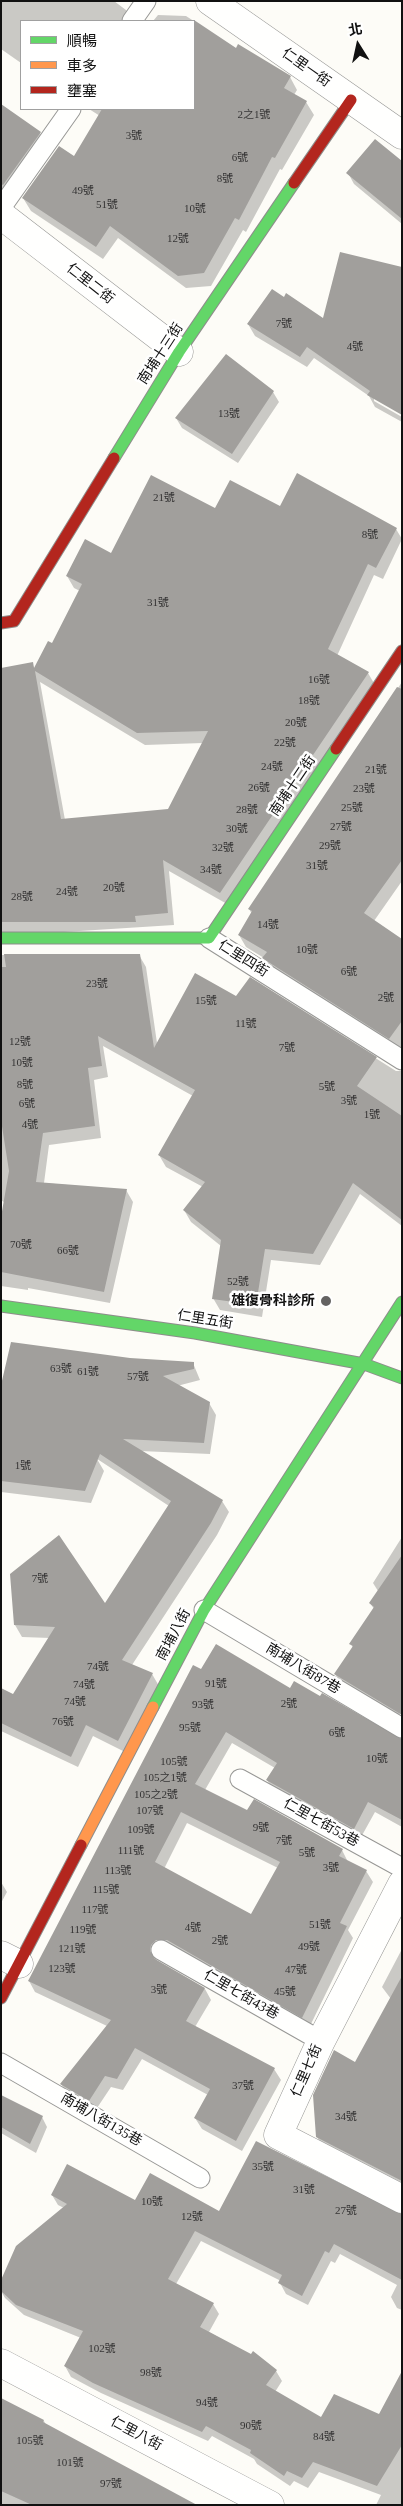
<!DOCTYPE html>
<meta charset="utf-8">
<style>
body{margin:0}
#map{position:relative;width:403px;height:2506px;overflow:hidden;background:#fdfcf7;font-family:"Times New Roman","Noto Sans TC",serif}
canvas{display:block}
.frame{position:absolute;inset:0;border:2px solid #111;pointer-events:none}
.legend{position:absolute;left:20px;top:20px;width:175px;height:90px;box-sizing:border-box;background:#fff;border:1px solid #a0a0a0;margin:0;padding:6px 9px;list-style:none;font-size:15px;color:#111}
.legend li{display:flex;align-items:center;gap:10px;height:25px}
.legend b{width:25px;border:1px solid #a0a0a0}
.north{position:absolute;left:333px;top:20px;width:50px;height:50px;-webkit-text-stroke:4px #fff;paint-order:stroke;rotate:350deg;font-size:14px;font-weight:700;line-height:20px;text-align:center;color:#111}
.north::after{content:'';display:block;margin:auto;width:18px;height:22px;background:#111;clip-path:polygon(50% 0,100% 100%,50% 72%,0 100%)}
</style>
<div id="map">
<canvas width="403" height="2506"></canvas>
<div class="frame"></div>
<ul class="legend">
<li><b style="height:6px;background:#63d668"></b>順暢</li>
<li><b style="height:6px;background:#ff974d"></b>車多</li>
<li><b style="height:6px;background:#b3261e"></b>壅塞</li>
</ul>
<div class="north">北</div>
</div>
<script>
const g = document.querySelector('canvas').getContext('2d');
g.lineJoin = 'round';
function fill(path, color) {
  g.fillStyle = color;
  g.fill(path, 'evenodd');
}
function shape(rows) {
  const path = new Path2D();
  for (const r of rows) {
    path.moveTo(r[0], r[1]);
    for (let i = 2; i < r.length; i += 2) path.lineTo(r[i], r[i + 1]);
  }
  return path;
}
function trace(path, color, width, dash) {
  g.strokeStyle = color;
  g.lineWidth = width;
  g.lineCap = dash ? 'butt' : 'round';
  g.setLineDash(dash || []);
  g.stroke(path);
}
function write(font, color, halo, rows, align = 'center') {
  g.font = font + ' "Times New Roman","Noto Sans TC",serif';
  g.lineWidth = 5;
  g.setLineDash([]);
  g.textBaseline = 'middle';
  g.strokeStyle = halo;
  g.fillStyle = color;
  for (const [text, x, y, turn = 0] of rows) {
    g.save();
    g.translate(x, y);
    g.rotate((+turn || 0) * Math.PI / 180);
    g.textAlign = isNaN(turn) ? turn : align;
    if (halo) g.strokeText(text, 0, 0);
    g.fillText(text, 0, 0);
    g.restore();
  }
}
fill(shape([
 [1,1,114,1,126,10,133,21,21,21,21,63,1,49],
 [158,15,186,16,237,49,290,77,297,90,294,95,306,102,314,115,282,170,280,169,246,232,243,230,211,286,186,288,118,238,103,259,31,211,23,198,74,158,100,116,89,109,194,109,194,21,153,21],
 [1,106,40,133,47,146,1,197],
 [402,162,402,224,354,184,348,173],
 [402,269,374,398,374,401,402,417,402,422,375,407,369,396,314,358,307,367,255,336,248,324,323,320],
 [273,392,279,402,238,463,182,428,176,418],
 [280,507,396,529,402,539,383,579,374,575,337,656,368,673,375,685,227,904,169,871,174,925,1,936,1,669,32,664,35,669,53,645,80,591,74,588,67,576,215,510],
 [40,682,145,745,203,743,169,810,65,820],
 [402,682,402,881,374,921,402,940,402,1053,271,970,264,958,246,947,239,935,252,914,249,909],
 [1,955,139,955,146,967,157,1043,237,998,250,979,396,1071,402,1071,402,1226,360,1194,320,1265,271,1260,262,1317,220,1310,213,1298,221,1246,191,1222,184,1210,203,1187,166,1167,159,1155,193,1096,103,1046,108,1077,94,1080,101,1138,49,1145,44,1183,126,1190,133,1202,110,1303,28,1288,28,1290,1,1286,1,1226,5,1203,1,1200],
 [129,1359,193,1363,200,1380,177,1386,209,1403,216,1415,210,1454,140,1451,222,1501,229,1512,217,1535,132,1665,152,1674,159,1686,125,1752,93,1736,78,1767,1,1731,1,1701,14,1696,50,1638,22,1637,15,1625,105,1605,169,1506,85,1451],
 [1,1458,97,1459,104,1471,91,1503,1,1492],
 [402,1537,402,1710,397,1718,342,1685,335,1674,353,1648,351,1644,374,1609,370,1603,378,1591,373,1583],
 [201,1671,291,1690,402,1740,402,1827,375,1812,360,1839,274,1792,267,1780,275,1768,232,1743,205,1790,247,1811,342,1850,348,1862,366,1871,373,1882,348,1930,353,1938,309,2028,157,1956,156,1961,205,1989,211,2000,195,2027,274,2069,281,2080,242,2151,202,2129,195,2118,208,2095,142,2059,123,2090,111,2087,95,2111,68,2095,61,2084,107,2026,35,1992,29,1981],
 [187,1823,278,1868,252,1915,164,1869],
 [1,1882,7,1892,1,1903],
 [402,1949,402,2188,323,2147,317,2137,391,1999,382,1987],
 [1,2096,42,2117,47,2127,36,2153,1,2133],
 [52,2195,135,2202,220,2213,402,2216,402,2310,397,2308,391,2297,397,2285,340,2254,335,2263,331,2261,308,2305,286,2294,280,2283,281,2281,201,2241,176,2284,213,2304,219,2314,209,2332,276,2371,282,2381,275,2392,321,2419,380,2416,402,2373,402,2505,376,2505,381,2495,319,2472,308,2488,294,2481,290,2486,257,2464,254,2459,212,2436,208,2441,101,2393,71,2377,65,2366,81,2338,24,2315,5,2298,1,2291,64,2208,58,2205],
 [1,2399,44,2421,46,2425,194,2505,1,2505]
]), '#0003');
fill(shape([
 [194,20,236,48,238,44,291,76,284,88,307,101,275,158,272,157,239,220,235,218,204,273,178,276,110,226,96,247,22,198,59,146,74,156,102,109,194,109],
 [1,104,41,132,3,185,1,184],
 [375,139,402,161,402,219,346,173],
 [340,252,402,267,402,415,367,395,370,391,307,347,300,357,247,324,272,289,284,297,286,293,323,318],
 [226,354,274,391,232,454,175,418],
 [297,473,397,528,376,568,368,564,328,649,369,672,220,893,163,860,168,913,135,916,136,922,1,922,1,668,33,662,34,668,48,641,52,643,82,584,66,576,85,539,111,553,151,475,215,508,230,480,280,506],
 [35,671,137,733,208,731,168,809,61,819],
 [397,687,402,689,402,860,364,913,402,939,402,1021,389,1039,262,958,267,952,238,935,252,911,248,909],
 [4,954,140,954,154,1048,195,973,236,996,250,977,377,1057,357,1086,402,1116,402,1220,353,1183,313,1254,265,1249,256,1305,212,1299,221,1240,183,1210,205,1182,158,1155,195,1090,98,1036,102,1066,88,1068,95,1126,43,1133,36,1182,127,1189,104,1292,1,1272,1,1217,9,1171,1,1120,1,967,6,967],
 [11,1342,130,1358,194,1362,194,1369,163,1376,210,1402,204,1443,123,1439,223,1500,211,1523,122,1660,153,1673,118,1741,86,1725,71,1757,1,1723,1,1688,13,1694,55,1627,14,1625,10,1574,59,1535,105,1603,171,1501,100,1454,85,1491,1,1481,1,1385],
 [402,1555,402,1715,334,1674,353,1646,349,1644,374,1607,369,1603],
 [216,1644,290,1688,294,1681,320,1696,322,1693,402,1739,402,1820,368,1802,354,1829,266,1780,277,1763,226,1732,195,1784,247,1810,254,1799,343,1849,339,1856,367,1870,340,1923,347,1926,302,2018,167,1940,156,1940,151,1945,150,1951,155,1959,205,1988,186,2021,275,2068,236,2141,194,2118,210,2089,135,2048,117,2079,105,2076,89,2101,60,2084,111,2020,28,1981,193,1665,201,1669],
 [181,1812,280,1862,251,1914,155,1862],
 [402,1976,402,2181,316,2137,313,2095,334,2050,355,2062],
 [1,2095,43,2116,30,2144,1,2127],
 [256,2141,402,2214,402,2280,334,2244,329,2253,325,2251,302,2296,278,2283,282,2275,195,2231,168,2279,214,2303,200,2327,251,2354,253,2351,277,2370,266,2385,321,2417,334,2394,379,2414,402,2371,402,2445,377,2486,313,2462,302,2478,287,2471,284,2476,250,2453,251,2450,206,2426,202,2432,93,2383,64,2366,83,2331,16,2305,1,2291,1,2280,16,2246,67,2204,51,2195,67,2164,135,2200,150,2173,219,2211],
 [1,2398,44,2420,43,2422,197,2505,32,2505,1,2491]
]), '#a19f9c');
const lane = shape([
 [132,21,146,1],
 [1,208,71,109],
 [209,938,402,1060],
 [204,1610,402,1728],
 [240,1779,402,1868],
 [161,1950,321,2041],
 [1,2063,200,2178]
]);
const street = shape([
 [210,1,402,135],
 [1,215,179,352],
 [402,1884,321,2041,278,2135,402,2199],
 [1,1955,19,1964],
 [1,2363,270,2505]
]);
const fast = shape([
 [114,458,179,352,294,183],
 [1,938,209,938,336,749],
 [1,1306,195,1333,364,1364,402,1378],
 [153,1707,204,1610,402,1302]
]);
const slow = shape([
 [81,1845,153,1707]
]);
const jam = shape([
 [294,183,351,100],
 [1,623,14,621,114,458],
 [336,749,402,651],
 [1,1998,81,1845]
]);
trace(lane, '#979795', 21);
trace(street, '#979795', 29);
trace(fast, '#8e8d8b', 13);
trace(slow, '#8e8d8b', 13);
trace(jam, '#8e8d8b', 13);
trace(lane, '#fffffe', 19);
trace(street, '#fffffe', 28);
trace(fast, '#63d668', 11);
trace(slow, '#ff974d', 11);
trace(jam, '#b3261e', 11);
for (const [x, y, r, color] of [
 [326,1301,6,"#646362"]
]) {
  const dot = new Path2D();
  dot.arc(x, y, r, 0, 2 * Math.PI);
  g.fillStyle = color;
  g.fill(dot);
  trace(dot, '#fff', 2);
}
write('11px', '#353434', null, [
 ["2之1號",254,115],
 ["3號",134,136],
 ["6號",240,158],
 ["8號",225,179],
 ["49號",83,191],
 ["51號",107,205],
 ["10號",195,209],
 ["12號",178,239],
 ["7號",284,324],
 ["4號",355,347],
 ["13號",229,414],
 ["21號",164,498],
 ["8號",370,535],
 ["31號",158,603],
 ["16號",319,680],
 ["18號",309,701],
 ["20號",296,723],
 ["22號",285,743],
 ["24號",272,767],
 ["21號",376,770],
 ["26號",259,788],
 ["23號",364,789],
 ["25號",352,808],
 ["28號",247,810],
 ["27號",341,827],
 ["30號",237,829],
 ["29號",330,846],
 ["32號",223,848],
 ["31號",317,866],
 ["34號",211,870],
 ["20號",114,888],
 ["24號",67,892],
 ["28號",22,897],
 ["14號",268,925],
 ["10號",307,950],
 ["6號",349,972],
 ["23號",97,984],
 ["2號",386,998],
 ["15號",206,1001],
 ["11號",246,1024],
 ["12號",20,1042],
 ["7號",287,1048],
 ["10號",22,1063],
 ["8號",25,1085],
 ["5號",327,1087],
 ["3號",349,1101],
 ["6號",27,1104],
 ["1號",372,1115],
 ["4號",30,1125],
 ["70號",21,1245],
 ["66號",68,1251],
 ["52號",238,1282],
 ["63號",61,1369],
 ["61號",88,1372],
 ["57號",138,1377],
 ["1號",23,1466],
 ["7號",40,1579],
 ["74號",98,1667],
 ["91號",216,1684],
 ["74號",84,1685],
 ["74號",75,1702],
 ["2號",289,1704],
 ["93號",203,1705],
 ["76號",63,1722],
 ["95號",190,1728],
 ["6號",337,1733],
 ["10號",377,1759],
 ["105號",174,1762],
 ["105之1號",165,1778],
 ["105之2號",156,1795],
 ["107號",150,1811],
 ["9號",261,1828],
 ["109號",141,1830],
 ["7號",284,1841],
 ["111號",131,1851],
 ["5號",307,1853],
 ["3號",331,1868],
 ["113號",118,1871],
 ["115號",106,1890],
 ["117號",95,1910],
 ["51號",320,1925],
 ["4號",193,1928],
 ["119號",83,1930],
 ["2號",220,1941],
 ["49號",309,1947],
 ["121號",72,1949],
 ["123號",62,1969],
 ["47號",296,1970],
 ["3號",159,1990],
 ["45號",285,1992],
 ["37號",243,2086],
 ["34號",346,2117],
 ["35號",263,2167],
 ["31號",304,2190],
 ["10號",152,2202],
 ["27號",346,2211],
 ["12號",192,2217],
 ["102號",102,2349],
 ["98號",151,2373],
 ["94號",207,2403],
 ["90號",251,2426],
 ["84號",324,2437],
 ["105號",30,2441],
 ["101號",70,2463],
 ["97號",111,2484]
]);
write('14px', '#111', '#fff', [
 ["仁里一街",306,68,35],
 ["仁里二街",90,284,38],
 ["南埔十三街",161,354,-57],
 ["南埔十二街",293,786,-56],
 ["仁里四街",243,959,32],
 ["仁里五街",205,1320,9],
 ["南埔八街",174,1635,-62],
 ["南埔八街87巷",303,1669,31],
 ["仁里七街53巷",321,1823,29],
 ["仁里七街43巷",241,1995,30],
 ["仁里七街",307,2071,-66],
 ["南埔八街135巷",101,2120,30],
 ["仁里八街",136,2434,28]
]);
write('bold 14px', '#111', '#fff', [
 ["雄復骨科診所",315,1301]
], 'right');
</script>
